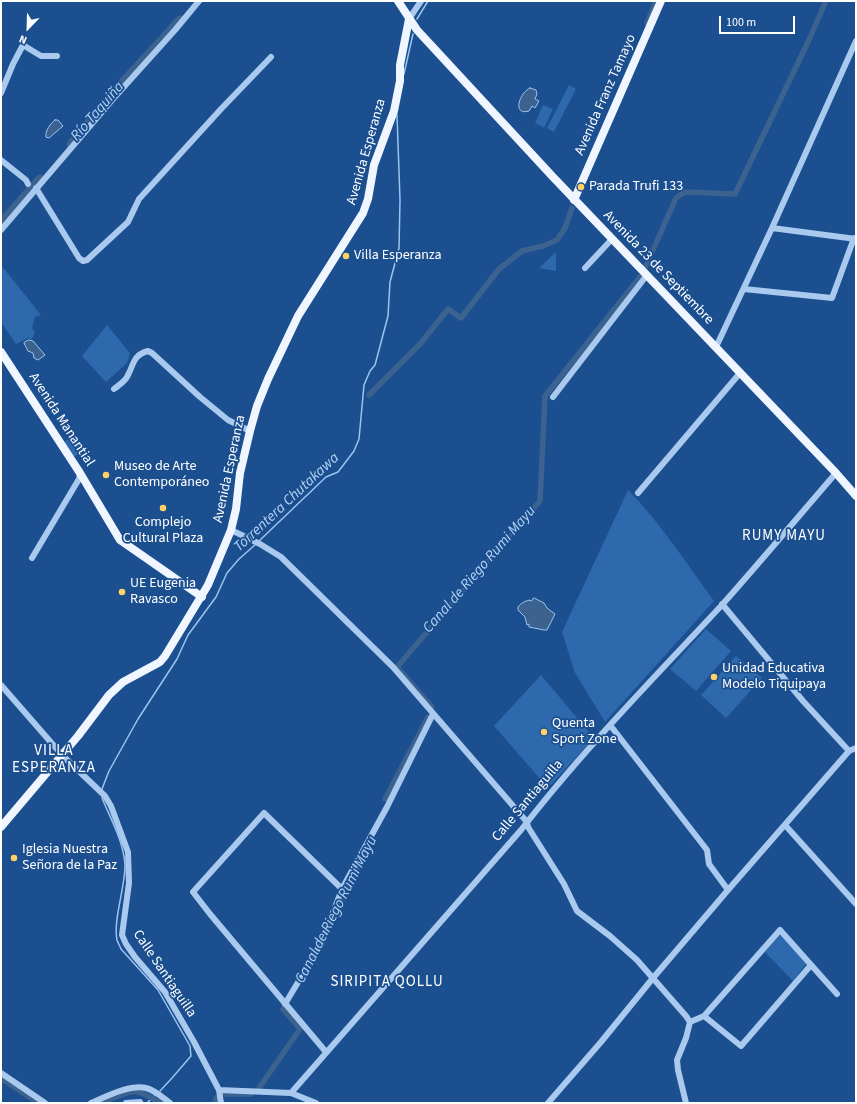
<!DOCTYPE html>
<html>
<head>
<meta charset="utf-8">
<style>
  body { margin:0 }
  #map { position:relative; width:857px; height:1104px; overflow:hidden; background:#1b4f8f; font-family:"Source Sans 3",sans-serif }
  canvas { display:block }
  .frame { position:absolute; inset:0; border:2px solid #fff; pointer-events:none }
  .north { position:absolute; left:8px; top:8px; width:40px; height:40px; -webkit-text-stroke:3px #1b4f8f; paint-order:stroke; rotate:203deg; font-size:11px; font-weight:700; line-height:16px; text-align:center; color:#fff }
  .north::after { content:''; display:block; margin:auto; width:14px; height:18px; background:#fff; clip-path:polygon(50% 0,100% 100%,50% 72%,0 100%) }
  .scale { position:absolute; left:719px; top:16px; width:76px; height:18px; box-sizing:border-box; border:2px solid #fff; border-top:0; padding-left:5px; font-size:12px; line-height:14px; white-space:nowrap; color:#fff; -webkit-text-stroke:3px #1b4f8f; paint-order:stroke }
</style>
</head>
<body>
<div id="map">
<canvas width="857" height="1104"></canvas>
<div class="frame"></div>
<div class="north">N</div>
<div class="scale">100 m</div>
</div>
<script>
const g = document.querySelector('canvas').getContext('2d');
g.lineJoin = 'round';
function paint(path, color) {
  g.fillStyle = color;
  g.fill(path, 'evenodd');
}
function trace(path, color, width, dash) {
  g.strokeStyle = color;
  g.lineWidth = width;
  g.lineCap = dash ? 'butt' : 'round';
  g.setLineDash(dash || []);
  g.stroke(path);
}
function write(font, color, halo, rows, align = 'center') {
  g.font = font + ' "Source Sans 3",sans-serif';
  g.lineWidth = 3.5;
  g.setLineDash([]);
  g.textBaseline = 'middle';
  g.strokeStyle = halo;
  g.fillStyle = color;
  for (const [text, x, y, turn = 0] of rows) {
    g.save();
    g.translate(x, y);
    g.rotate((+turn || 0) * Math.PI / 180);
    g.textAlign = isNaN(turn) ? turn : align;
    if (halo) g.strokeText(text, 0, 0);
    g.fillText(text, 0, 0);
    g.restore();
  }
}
const green = new Path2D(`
  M569,85L576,89L554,132L547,128Z
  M543,105L553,109L544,128L535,123Z
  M556,252V271L539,268Z
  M1,265L41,315L35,317L32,328L35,332L32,339L28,338L16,344L1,322Z
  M107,325L130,353L127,363L106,382L82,356Z
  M75,435L80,443V444L82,447V451L74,457L64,442Z
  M628,490C660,522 687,564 714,601L605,722L575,673L562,632Z
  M706,629L731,651L696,691L670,669Z
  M736,656L762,678L726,718L701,695Z
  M541,675L594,738L548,788L494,726Z
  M782,935L806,964L793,981L765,952L779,936Z`);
const water = new Path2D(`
  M530,88L536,90L537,94L535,99L539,101L535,108L532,106L529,111C512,116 519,93 530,88Z
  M55,120H58L63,126L49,138L46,137C45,131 50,124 55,120Z
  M29,340L33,341L45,355L38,360L34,358L33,353L28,351L24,343Z
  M534,598L544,603L547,608L555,614L547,630H544L529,627V624L527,625L525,617L518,610V607C521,603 525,601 530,600L531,601Z`);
const stream = new Path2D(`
  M417,19L428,1
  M404,74L413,34
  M259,541L326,477L338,472L354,451L359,439L364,385L370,371L375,365L388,316L390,282L399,248L400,200L397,115
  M102,789L109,771L138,719L177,659L188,635L216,597L227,573L239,559L256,544
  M102,798C111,820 124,842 125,866C125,888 113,920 117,940C118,943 120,946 121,949L158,990L190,1046L191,1056L172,1078L160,1091
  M147,1103L154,1096`);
const canal = new Path2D(`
  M647,23L656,1
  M645,268L676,198L685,192L735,194L808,42L826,1
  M369,395L421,343L448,309L461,318L499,269L522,251L543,246L557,240L565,228L572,208
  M432,707L397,667L540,501L545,396L640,277
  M385,799L428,717
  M335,914L365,853
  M1,1078L38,1103
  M259,1088L300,1029L283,1009
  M225,1094H251
  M102,1103C130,1091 133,1085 160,1103
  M215,1103L216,1098`);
const river = new Path2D(`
  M71,144L111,95L180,20
  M1,223L40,179`);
const minor = new Path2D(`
  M409,19L421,1
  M1,93L13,64L23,45L41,56H57
  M1,160L26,180L28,184
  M36,188L79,258L83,261L87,260L128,222L139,199L221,109L271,57
  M772,228L856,239
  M1,230L113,99L175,30L199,1
  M585,268L612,239
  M744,289L832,298L854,238
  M716,347L772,228L856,41
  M114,389C119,385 126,381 128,375C134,364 133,355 148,351L152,353L200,397L228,420L250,431
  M553,397L647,275
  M638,493L740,373
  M231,530L260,544L281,557L393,667L527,822L528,827L564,884L577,911L610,936L637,960L686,1016L690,1022L686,1038L677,1060L678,1070L686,1103
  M32,558L79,479L80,473
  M722,604L803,701L849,751
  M1,685L62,755L105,796L111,806L128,852L129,883L122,935L126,944L135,957L165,992L194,1042L219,1090L221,1103
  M610,725L707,850L709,864L728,890
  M785,825L856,904
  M285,1004L312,959L322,941L342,889L387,807L433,714
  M704,1016L741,1046L811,965
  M690,1022L704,1016L780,930L837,994
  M326,1052L210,914L193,892L264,813L342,889
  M1,1073L45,1103
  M219,1090L291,1093L521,830C582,751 653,679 721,606C760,562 798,517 836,473
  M291,1093L316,1103
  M91,1103C105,1097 130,1084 146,1088C155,1090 163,1098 170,1103
  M126,1103L140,1102
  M548,1103L601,1042L653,978L728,890L849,751L856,748`);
const major = new Path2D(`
  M398,1L417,30L553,177L836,473L856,496
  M574,200L661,1
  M1,352L80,473L120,540L202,597
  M1,827L78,736L109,695L123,682L160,662L165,656L208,585L231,530L236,509L240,473L250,431L257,406L268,379L298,316L363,213L368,199L374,165L394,111L400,81V65L409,19`);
const markers = [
  [581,187,4,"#ffd166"],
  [346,256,4,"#ffd166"],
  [106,475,4,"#ffd166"],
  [163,508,4,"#ffd166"],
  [122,592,4,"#ffd166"],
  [714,677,4,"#ffd166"],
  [544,732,4,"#ffd166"],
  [14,858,4,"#ffd166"]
];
const streetNames = [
  ["Avenida Franz Tamayo",606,95,-66],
  ["Avenida Esperanza",367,152,-74],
  ["Avenida 23 de Septiembre",658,268,46],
  ["Avenida Manantial",61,420,57],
  ["Avenida Esperanza",230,469,-78],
  ["Calle Santiaguilla",528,801,-50],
  ["Calle Santiaguilla",164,974,56]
];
const poiNames = [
  ["Parada Trufi 133",589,187],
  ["Villa Esperanza",354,256],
  ["Museo de Arte",114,467],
  ["Contemporáneo",114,483],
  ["Complejo",163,523,"center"],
  ["Cultural Plaza",163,539,"center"],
  ["UE Eugenia",130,584],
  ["Ravasco",130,600],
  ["Unidad Educativa",722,669],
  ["Modelo Tiquipaya",722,685],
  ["Quenta",552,724],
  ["Sport Zone",552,740],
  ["Iglesia Nuestra",22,850],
  ["Señora de la Paz",22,866]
];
const waterNames = [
  ["Río Taquiña",98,112,-49],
  ["Torrentera Chutakawa",287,503,-43],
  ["Canal de Riego Rumi Mayu",480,570,-49],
  ["Canal de Riego Rumi Mayu",337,910,-63]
];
const neighbourhoodNames = [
  ["RUMY MAYU",784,537],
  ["VILLA",54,752],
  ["ESPERANZA",54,769],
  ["SIRIPITA QOLLU",387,983]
];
paint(green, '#2e69ad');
paint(water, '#3c6290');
trace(water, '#9cc4f0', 1);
trace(stream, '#9cc4f0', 1.5);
trace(canal, '#3c6290', 5.5);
trace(river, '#3c6290', 9);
trace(minor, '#a9c9ee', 6);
trace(major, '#f0f6ff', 8);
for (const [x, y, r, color] of markers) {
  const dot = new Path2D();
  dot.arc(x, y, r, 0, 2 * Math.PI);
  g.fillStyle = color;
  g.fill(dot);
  trace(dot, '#1b4f8f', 1.5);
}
write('14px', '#fff', '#1b4f8f', streetNames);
write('14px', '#fff', '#1b4f8f', poiNames, 'left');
write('italic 15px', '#b5d3f5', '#1b4f8f', waterNames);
g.letterSpacing = '1px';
write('15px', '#fff', '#1b4f8f', neighbourhoodNames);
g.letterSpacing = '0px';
</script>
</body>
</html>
